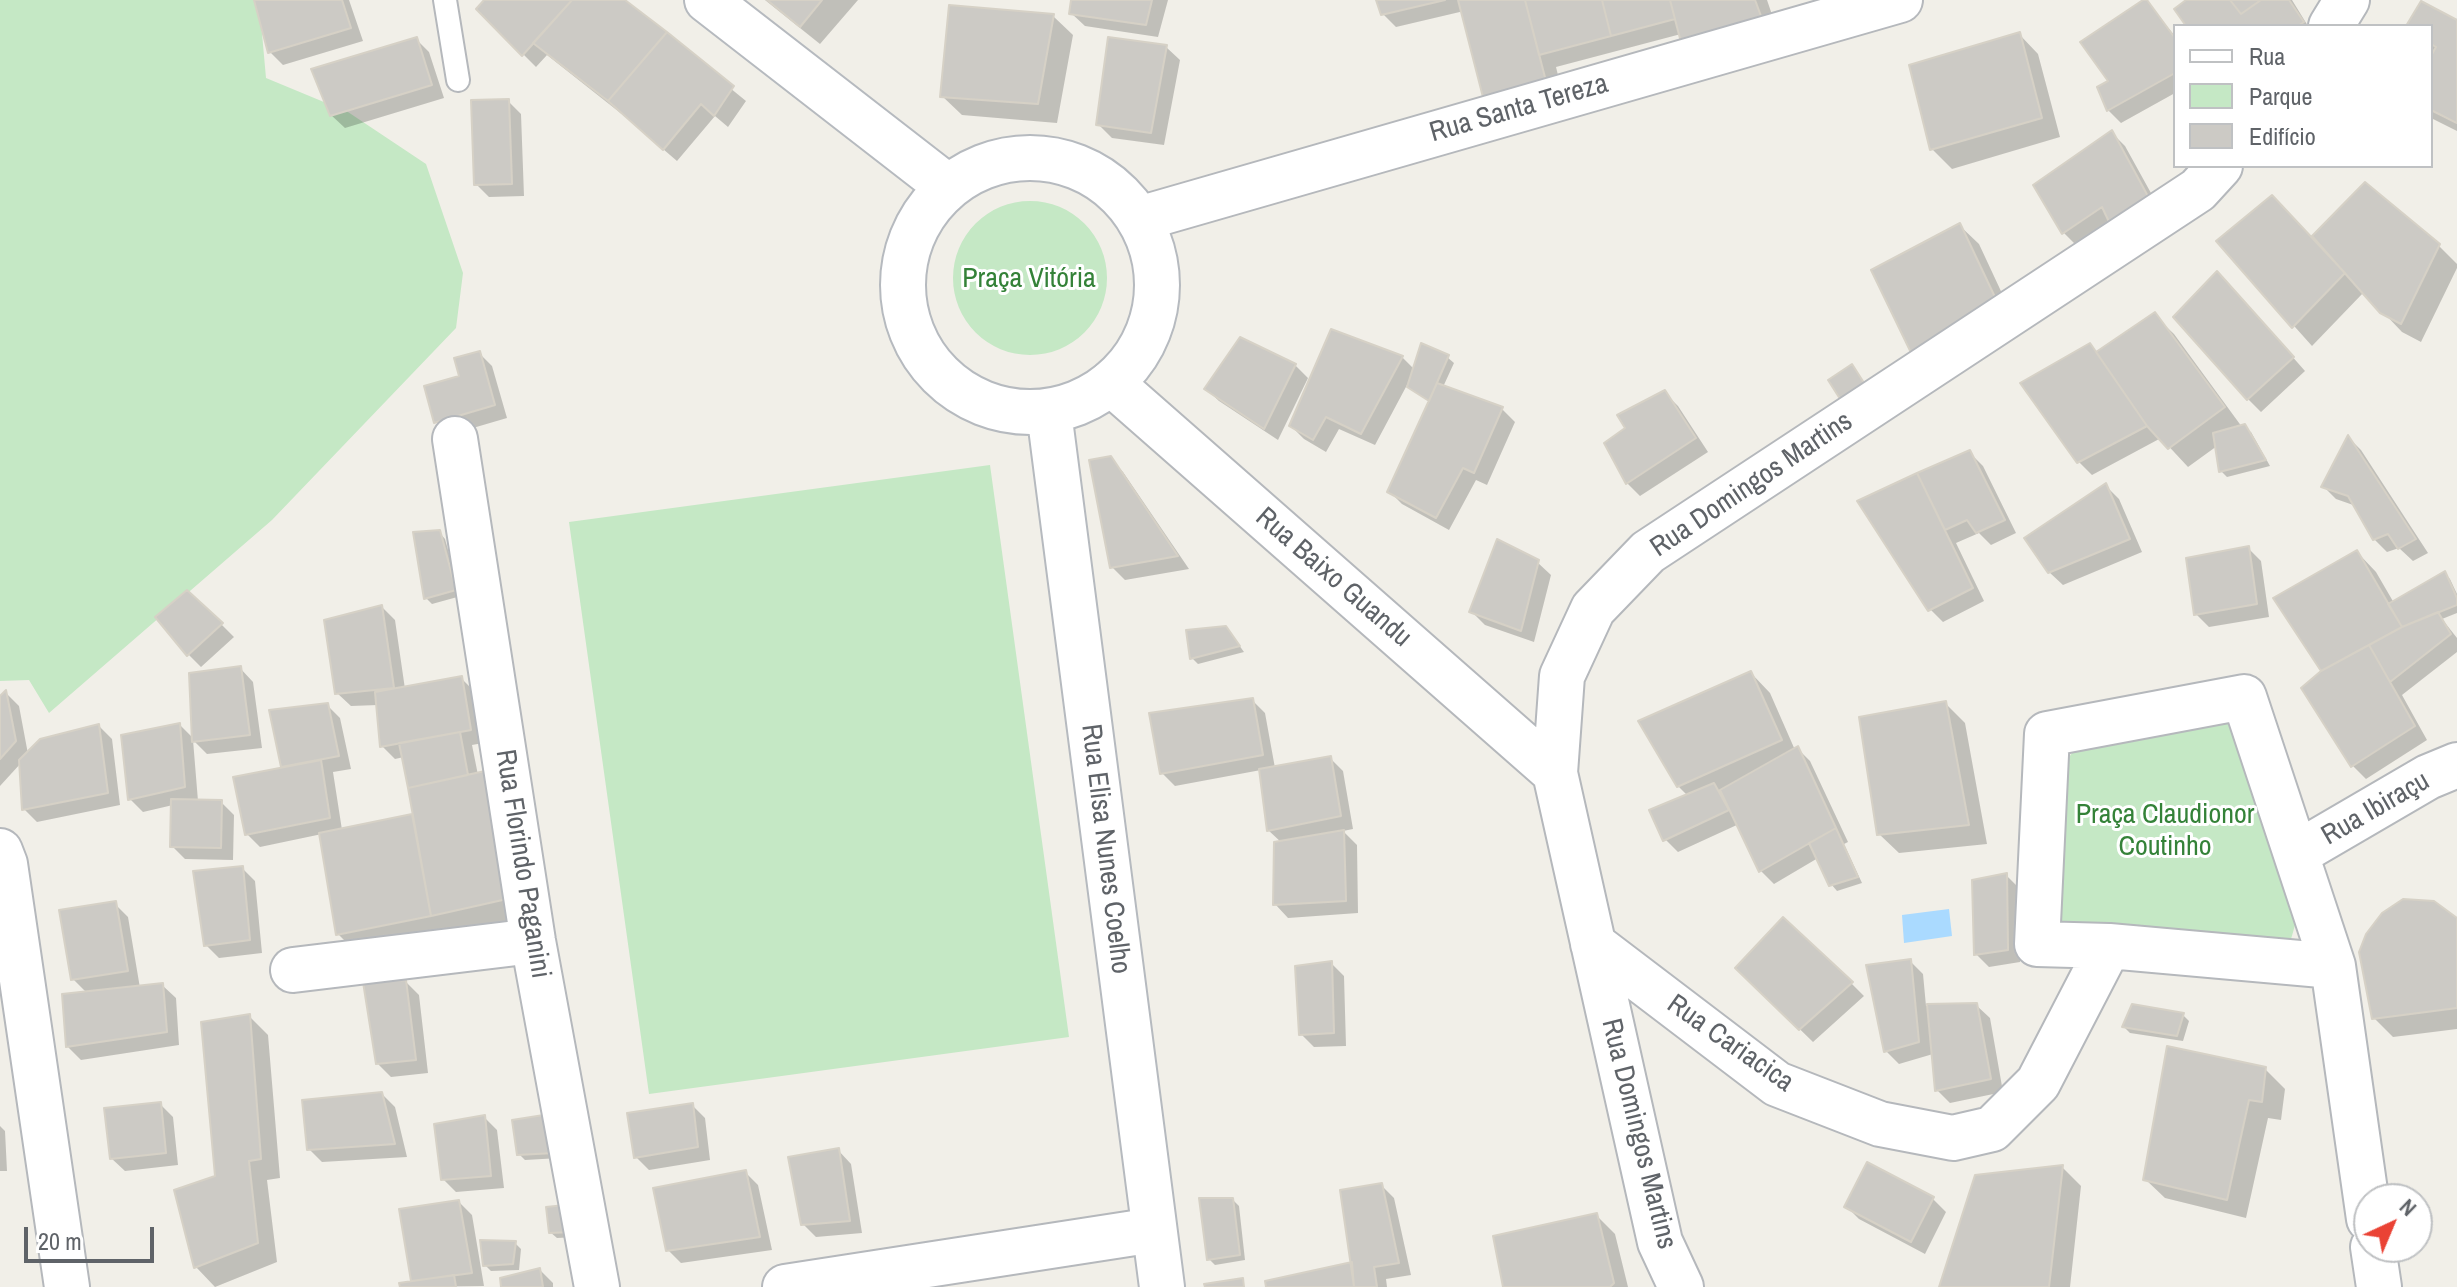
<!DOCTYPE html>
<html>
<head>
<meta charset="utf-8">
<style>
  body { margin:0 }
  #map { position:relative; width:2457px; height:1287px; overflow:hidden; background:#f1efe8; font-family:"Archivo Narrow",sans-serif }
  canvas { display:block }
  .legend { position:absolute; left:2173px; top:24px; width:260px; height:144px; box-sizing:border-box; background:#fff; border:2px solid #bfc1c3; margin:0; padding:10px 14px; list-style:none; font-size:24px; color:#5f6368 }
  .legend li { display:flex; align-items:center; gap:16px; height:40px }
  .legend b { width:40px; border:2px solid #bfc1c3 }
  .north { position:absolute; left:2353px; top:1183px; width:80px; height:80px; box-sizing:border-box; background:#fff; border:2px solid #bfc1c3; border-radius:50%; rotate:44deg; font-size:22px; font-weight:700; line-height:32px; text-align:center; color:#5f6368 }
  .north::after { content:''; display:block; margin:auto; width:28px; height:36px; background:#ea4335; clip-path:polygon(50% 0,100% 100%,50% 72%,0 100%) }
  .scale { position:absolute; left:24px; top:1227px; width:130px; height:36px; box-sizing:border-box; border:4px solid #5f6368; border-top:0; padding-left:10px; font-size:24px; line-height:28px; white-space:nowrap; color:#5f6368; -webkit-text-stroke:6px #fff; paint-order:stroke }
</style>
</head>
<body>
<div id="map">
<canvas width="2457" height="1287"></canvas>
<ul class="legend">
<li><b style="height:10px;background:#fff"></b>Rua</li>
<li><b style="height:22px;background:#c5e8c5"></b>Parque</li>
<li><b style="height:22px;background:#cccac5"></b>Edifício</li>
</ul>
<div class="north">N</div>
<div class="scale">20 m</div>
</div>
<script>
const g = document.querySelector('canvas').getContext('2d');
g.lineJoin = 'round';
function paint(path, color) {
  g.fillStyle = color;
  g.fill(path, 'evenodd');
}
function trace(path, color, width, dash) {
  g.strokeStyle = color;
  g.lineWidth = width;
  g.lineCap = dash ? 'butt' : 'round';
  g.setLineDash(dash || []);
  g.stroke(path);
}
function write(font, color, halo, rows, align = 'center') {
  g.font = font + ' "Archivo Narrow",sans-serif';
  g.lineWidth = 6;
  g.setLineDash([]);
  g.textBaseline = 'middle';
  g.strokeStyle = halo;
  g.fillStyle = color;
  for (const [text, x, y, turn = 0] of rows) {
    g.save();
    g.translate(x, y);
    g.rotate((+turn || 0) * Math.PI / 180);
    g.textAlign = isNaN(turn) ? turn : align;
    if (halo) g.strokeText(text, 0, 0);
    g.fillText(text, 0, 0);
    g.restore();
  }
}
const green = new Path2D(`
  M0,0H259L266,78L348,112L426,164L463,273L456,328L272,520L49,713L29,680L0,681Z
  M953 278a77 77 0 1 1 154 0a77 77 0 1 1-154 0Z
  M990,465L1069,1037L649,1094L569,522Z
  M2234,715L2302,901L2289,946L2059,928L2057,776L2081,739Z`);
const water = new Path2D(`
  M1949,909L1952,936L1904,943L1902,915Z`);
const shadow = new Path2D(`
  M256,0H349L363,41L283,65L270,52Z
  M486,0H622L746,101L728,127L715,116L677,161L628,119L547,55L536,67L478,9Z
  M765,0H858L820,44Z
  M1073,0H1168L1158,37L1085,26L1071,13Z
  M1379,0H1767L1783,47L1681,34L1556,67L1566,108L1464,11L1396,27L1383,14Z
  M2191,0H2292L2308,26H2189Z
  M2146,1L2175,36V93L2121,123L2108,110L2111,81Z
  M1053,16L1073,35L1057,123L962,115L942,96Z
  M2457,23V131L2431,118V60L2436,52L2431,48V26H2408Z
  M2019,34L2038,54L2060,137L1952,169L1932,149L1911,67Z
  M416,39L429,52L444,98L345,128L331,115Z
  M1166,47L1180,60L1164,145L1112,138L1098,124Z
  M508,101L521,114L524,196L489,197L476,184Z
  M2112,133L2125,146L2162,213L2077,246L2064,233Z
  M2366,185L2439,246L2457,264V268L2421,342L2402,332L2364,292L2312,346L2219,242L2312,238Z
  M1959,225L1979,244L2020,332L1937,381Z
  M2230,286L2305,371L2261,412L2248,399Z
  M2154,315L2174,334L2242,427L2251,432L2270,466L2227,477L2221,471L2217,446L2188,467L2161,438L2092,475L2079,462L2098,354Z
  M479,353L492,366L507,418L449,435L436,422Z
  M1402,357L1415,370L1447,357L1454,363L1443,387L1502,409L1515,422L1487,485L1476,480L1449,530L1402,504L1389,491L1430,402L1407,385L1375,445L1339,429L1326,452L1304,439L1291,426Z
  M1295,365L1308,378L1278,440L1219,401L1206,389Z
  M1665,393L1678,406L1708,452L1640,496L1627,483L1606,444L1628,429Z
  M2349,438L2361,450L2428,553L2413,561L2399,548L2387,552L2374,539L2356,506L2336,499L2323,486Z
  M1970,453L1983,466L2016,533L1991,545L1979,533L1956,543L1984,601L1943,622L1930,609L1860,502Z
  M1110,458L1123,472L1189,569L1125,580L1112,567Z
  M2106,486L2119,499L2142,552L2063,585L2049,572Z
  M439,532L445,539L461,596L432,604L426,598Z
  M2248,548L2261,561L2269,617L2209,627L2196,614Z
  M2357,552L2376,572L2394,603L2444,573L2450,579L2457,594V613L2442,619L2457,638V652L2402,695L2427,740L2366,779L2353,766L2304,689L2324,672L2276,598Z
  M1537,562L1551,575L1534,642L1485,625L1472,612Z
  M382,607L395,620L405,689L461,678L474,691L483,743L472,745L478,775L525,918L358,954L338,934L322,834L260,847L247,834L284,768L272,711L327,705L340,718L351,769L333,772L342,830L415,816L404,757L395,759L382,746L378,705L351,706L337,693Z
  M221,624L234,637L201,667L188,654Z
  M1231,634L1244,652L1198,664L1192,658Z
  M240,668L253,682L262,748L207,754L193,740L198,801L221,802L234,815L233,860L185,859L172,846L173,805L143,812L130,799L180,725L194,739Z
  M1751,673L1770,693L1795,750L1797,748L1810,761L1848,842L1844,844L1862,883L1837,891L1831,884L1818,858L1774,884L1761,871L1739,824L1678,852L1665,839L1688,796L1678,786Z
  M6,693L19,706L28,754L99,726L112,739L120,805L37,822L24,809L21,763L0,786V699Z
  M1252,700L1265,713L1275,768L1330,758L1343,771L1353,829L1343,831L1357,845L1358,913L1288,918L1275,904L1282,843L1268,830L1261,770L1175,786L1162,773Z
  M1946,704L1965,723L1987,844L1899,853L1879,834Z
  M242,868L255,881L262,953L219,958L206,945Z
  M2006,875L2019,888L2020,962L1989,967L1976,954Z
  M115,904L128,917L140,988L162,985L176,998L179,1045L81,1060L68,1047L87,993L73,979Z
  M2457,920V1029L2393,1037L2374,1018Z
  M1910,961L1923,974L1926,1006L1976,1005L1990,1018L2003,1092L1950,1103L1937,1090L1933,1054L1899,1064L1886,1051Z
  M1331,963L1344,976L1346,1046L1314,1047L1301,1034Z
  M1737,968L1851,983L1864,996L1813,1042Z
  M406,982L419,995L428,1073L391,1077L378,1064Z
  M2183,1015L2189,1021L2183,1041L2130,1033L2124,1027Z
  M249,1016L268,1035L280,1178L267,1180L277,1262L215,1287L196,1267L177,1192L217,1177Z
  M2265,1069L2285,1089L2281,1120L2268,1118L2246,1218L2165,1198L2145,1179Z
  M382,1094L395,1107L407,1157L322,1162L309,1149Z
  M160,1104L173,1117L178,1165L125,1171L111,1158Z
  M692,1105L705,1118L710,1160L649,1170L636,1157Z
  M549,1116L560,1158L525,1160L519,1154Z
  M484,1117L497,1130L504,1188L456,1192L443,1179Z
  M0,1126L5,1131L7,1171H0Z
  M838,1150L851,1164L862,1233L816,1237L803,1224Z
  M1868,1165L1933,1199L1946,1212L1925,1254L1859,1219L1846,1206Z
  M2062,1167L2081,1186L2070,1287H1941Z
  M745,1172L758,1185L772,1250L681,1263L668,1250Z
  M1381,1185L1394,1198L1411,1275L1386,1279L1387,1287H1268L1354,1263Z
  M1233,1200L1239,1206L1245,1260L1215,1265L1209,1259Z
  M459,1202L472,1215L484,1286L402,1287L414,1283L402,1211Z
  M548,1209L577,1237L557,1238L550,1232Z
  M1596,1215L1615,1234L1628,1287H1505Z
  M515,1243L521,1249L519,1270L491,1271L485,1265Z
  M540,1270L553,1283V1287H503Z`);
const building = new Path2D(`
  M254,0H342L351,28L268,53Z
  M484,0H572L522,56L476,9Z
  M572,0H625L667,32L608,101L533,43Z
  M767,0H822L800,27Z
  M1071,0H1152L1146,25L1069,14Z
  M1376,0H1445L1381,15Z
  M1458,0H1525L1548,89L1485,105Z
  M1525,0H1602L1611,36L1539,55Z
  M1602,0H1670L1675,19L1611,36Z
  M1670,0H1755L1765,27L1683,50Z
  M2143,0H2147L2175,38V73L2107,111L2097,87L2108,81L2080,42Z
  M2186,0H2230L2241,14L2261,0H2289L2304,22L2298,26H2186L2174,9Z
  M2230,0H2261L2241,14Z
  M2421,1L2457,20V123L2431,110V56L2436,47L2431,44V26H2406Z
  M949,5L1054,14L1038,104L940,97Z
  M667,32L734,86L714,116L701,104L663,150L608,101Z
  M2020,32L2042,118L1930,150L1909,65Z
  M417,37L432,85L330,116L311,69Z
  M1108,37L1167,45L1151,133L1096,125Z
  M509,99L512,184L474,185L471,100Z
  M2112,130L2150,200L2111,226L2102,207L2062,234L2033,185Z
  M2365,182L2440,244L2401,324L2380,313L2312,236Z
  M2272,195L2345,273L2292,328L2216,241Z
  M1960,223L2002,312L1916,363L1871,270Z
  M2217,271L2294,357L2247,400L2173,317Z
  M2155,312L2225,407L2168,449L2147,426L2096,352Z
  M1331,329L1403,356L1361,434L1326,417L1313,440L1289,426Z
  M1240,337L1296,364L1264,429L1204,389Z
  M1421,343L1449,355L1429,401L1407,387Z
  M2090,343L2147,426L2077,463L2020,383Z
  M480,351L495,405L434,423L424,386L459,376L454,358Z
  M1852,364L1873,397L1849,413L1828,380Z
  M1437,383L1503,407L1474,473L1463,468L1436,518L1387,492Z
  M1665,390L1696,438L1626,484L1604,443L1625,428L1617,415Z
  M2245,424L2266,460L2219,472L2213,433Z
  M2348,435L2416,539L2398,549L2388,534L2373,540L2348,496L2321,487Z
  M1970,450L2005,520L1976,533L1967,520L1945,530L1917,473Z
  M1111,456L1178,556L1110,568L1089,460Z
  M1917,473L1973,588L1928,611L1857,501Z
  M2106,483L2130,539L2048,573L2024,538Z
  M440,530L456,590L424,599L413,532Z
  M1497,539L1539,560L1521,631L1469,612Z
  M2249,546L2257,604L2194,615L2186,558Z
  M2357,550L2402,627L2321,671L2273,598Z
  M2445,571L2457,598V605L2402,627L2388,604Z
  M187,590L223,623L187,656L155,617Z
  M382,605L394,688L335,694L324,620Z
  M2438,612L2451,634L2390,682L2369,645L2402,627Z
  M1226,626L1240,646L1190,659L1186,630Z
  M2369,645L2415,726L2351,767L2301,688L2321,671Z
  M241,666L250,735L192,742L189,673Z
  M1751,671L1782,740L1677,787L1638,721Z
  M462,676L471,730L380,747L375,692Z
  M6,690L16,741L0,759V696Z
  M1253,698L1263,755L1160,774L1149,713Z
  M1946,701L1969,825L1877,835L1859,717Z
  M328,703L339,756L281,767L269,710Z
  M180,723L185,787L128,800L121,735Z
  M99,724L108,793L22,810L19,760L40,739Z
  M460,732L468,775L408,788L399,743Z
  M1798,746L1836,828L1759,872L1720,790Z
  M1331,756L1341,816L1267,831L1259,769Z
  M321,760L330,818L245,835L233,777Z
  M485,771L507,899L431,916L408,788Z
  M1714,783L1729,810L1663,841L1649,810Z
  M171,799L222,800L221,848L170,847Z
  M412,814L431,916L336,935L319,833Z
  M1836,828L1858,877L1829,886L1809,843Z
  M1344,830L1346,901L1273,905L1274,842Z
  M243,866L250,940L204,946L193,871Z
  M2007,873L2008,950L1974,955L1972,880Z
  M2403,899L2434,901L2457,918V1008L2372,1019L2359,952L2366,934L2382,913Z
  M116,901L128,971L71,980L59,910Z
  M1783,917L1853,982L1799,1030L1735,968Z
  M1911,959L1919,1042L1884,1052L1866,965Z
  M1332,961L1334,1033L1299,1035L1295,966Z
  M406,980L416,1060L376,1064L363,982Z
  M163,983L167,1032L66,1047L62,994Z
  M1977,1003L1991,1079L1935,1091L1927,1004Z
  M2132,1004L2184,1013L2177,1036L2122,1027Z
  M250,1014L261,1159L249,1161L258,1243L194,1268L174,1190L215,1176L201,1022Z
  M2167,1046L2266,1067L2262,1102L2249,1100L2227,1200L2143,1180Z
  M382,1092L395,1144L307,1150L302,1100Z
  M161,1102L166,1153L110,1159L104,1108Z
  M693,1103L698,1147L634,1158L627,1113Z
  M550,1114L554,1153L517,1155L512,1120Z
  M485,1115L491,1176L441,1180L434,1124Z
  M839,1148L850,1221L801,1225L788,1157Z
  M1867,1162L1934,1197L1911,1242L1844,1207Z
  M2063,1165L2049,1287H1939L1975,1175Z
  M746,1170L760,1237L666,1251L653,1188Z
  M1382,1183L1399,1263L1374,1267L1377,1287H1354L1340,1190Z
  M1199,1198H1233L1240,1255L1207,1260Z
  M459,1200L472,1273L411,1281L399,1209Z
  M565,1205L572,1232L549,1233L546,1207Z
  M1597,1213L1614,1283L1610,1287H1503L1493,1236Z
  M480,1240L516,1241L513,1264L483,1266Z
  M1352,1262L1354,1287H1266L1265,1281Z
  M540,1268L543,1287H501L500,1278Z
  M454,1275L456,1287H400L399,1283Z
  M1243,1278L1244,1287H1205L1204,1284Z`);
const lane = new Path2D(`
  M445,0L458,80`);
const street = new Path2D(`
  M2331,26L2347,0
  M1139,219L1900,0
  M1111,383L1555,773
  M455,439L533,941L597,1287
  M0,851L5,864L67,1287
  M2296,854L2428,777L2457,765
  M1593,944L1777,1084L1880,1124L1953,1138L1992,1129L2038,1083L2109,946
  M2333,966L2109,946L2037,944L2047,734L2244,697L2333,966L2369,1219
  M293,970L533,941
  M2373,1247L2379,1287
  M785,1287L1154,1230
  M1681,1287L1660,1242L1555,773L1562,676L1593,609L1648,552L2198,190L2220,166`);
const secondary = new Path2D(`
  M707,0L948,187
  M903 285a127 127 0 1 1 254 0a127 127 0 1 1-254 0Z
  M1049,412L1162,1287`);
const streetNames = [
  ["Rua Santa Tereza",1519,109,-16],
  ["Rua Domingos Martins",1752,485,-34],
  ["Rua Baixo Guandu",1333,578,41],
  ["Rua Ibiraçu",2376,809,-30],
  ["Rua Elisa Nunes Coelho",1105,849,83],
  ["Rua Florindo Paganini",522,864,81],
  ["Rua Cariacica",1730,1044,35],
  ["Rua Domingos Martins",1638,1134,76]
];
const parkNames = [
  ["Praça Vitória",1029,279],
  ["Praça Claudionor",2165,815],
  ["Coutinho",2165,847]
];
paint(green, '#c5e8c5');
paint(water, '#aadaff');
paint(shadow, '#0003');
paint(building, '#cccac5');
trace(building, '#d6d1c6', 2);
trace(lane, '#b5b8bc', 26);
trace(street, '#b5b8bc', 48);
trace(secondary, '#b6babf', 48);
trace(lane, '#fff', 22);
trace(street, '#fff', 44);
trace(secondary, '#fff', 44);
write('28px', '#5f6368', '#fff', streetNames);
write('28px', '#348238', '#fff', parkNames);
</script>
</body>
</html>
